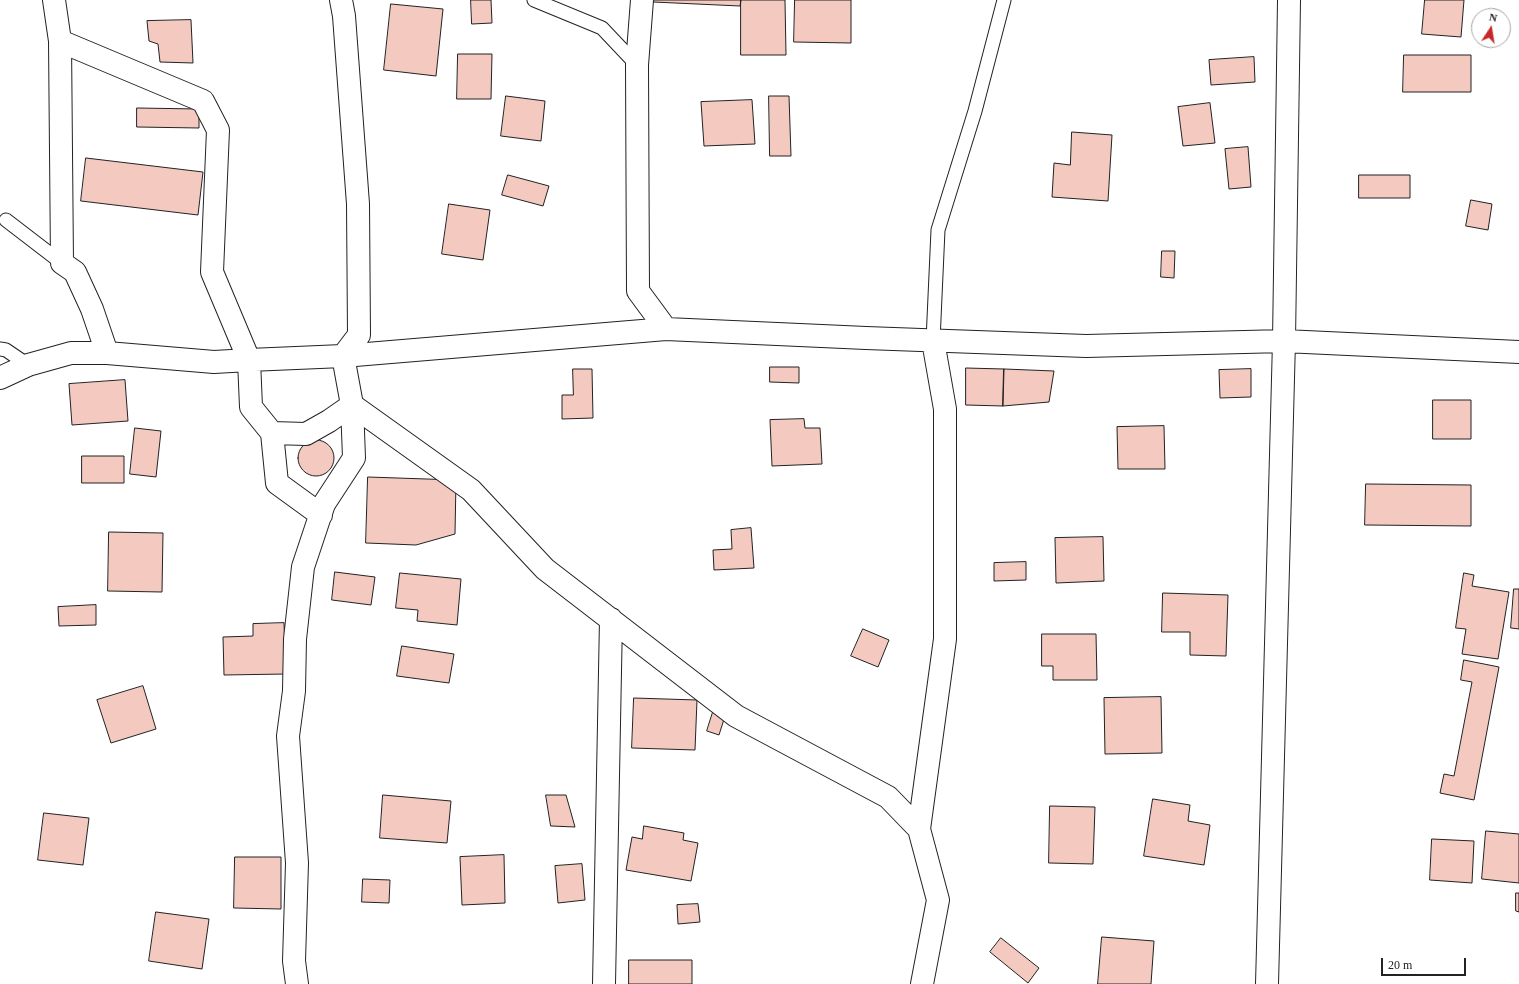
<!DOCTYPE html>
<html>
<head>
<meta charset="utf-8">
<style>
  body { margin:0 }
  #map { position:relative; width:1519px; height:984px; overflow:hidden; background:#fff; font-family:"Times New Roman",serif }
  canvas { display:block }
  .north { position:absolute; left:1471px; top:8px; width:40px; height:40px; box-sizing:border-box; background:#fff; border:1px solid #a7a7a7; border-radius:50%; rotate:12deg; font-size:11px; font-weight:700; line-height:16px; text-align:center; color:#222 }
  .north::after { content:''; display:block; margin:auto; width:14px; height:18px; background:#c62828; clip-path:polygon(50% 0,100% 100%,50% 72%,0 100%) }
  .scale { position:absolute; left:1381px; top:958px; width:85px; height:18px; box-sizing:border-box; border:2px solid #222; border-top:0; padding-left:5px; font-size:12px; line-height:14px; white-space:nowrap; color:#222; -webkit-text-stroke:3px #fff; paint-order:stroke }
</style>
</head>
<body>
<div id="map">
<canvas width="1519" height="984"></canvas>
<div class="north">N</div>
<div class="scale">20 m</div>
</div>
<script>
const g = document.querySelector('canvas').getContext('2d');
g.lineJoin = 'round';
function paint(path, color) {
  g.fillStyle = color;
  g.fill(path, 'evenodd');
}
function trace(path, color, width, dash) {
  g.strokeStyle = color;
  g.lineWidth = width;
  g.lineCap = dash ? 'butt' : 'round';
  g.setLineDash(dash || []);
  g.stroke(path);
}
const building = new Path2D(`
  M471,0H491L492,23L472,24Z
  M653,0H741L740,6L653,2Z
  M741,0H785L786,55H741Z
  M795,0H851V43L794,42Z
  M1425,0H1464L1461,37L1422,34Z
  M391,4L443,9L436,76L384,70Z
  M191,20L193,63L160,62L158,44L149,41L147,21Z
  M458,54H492L491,99H457Z
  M1404,55H1471V92H1403Z
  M1254,57L1255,82L1211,85L1209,60Z
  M506,96L545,101L541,141L501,136Z
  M769,96H789L791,156H770Z
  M752,100L755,144L704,146L701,102Z
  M1210,103L1215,143L1183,146L1178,107Z
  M137,108L199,109V128L137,127Z
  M1072,132L1112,135L1108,201L1052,197L1054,163L1070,165Z
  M1248,147L1251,187L1229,189L1225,149Z
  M86,158L203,172L198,215L81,201Z
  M508,175L549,186L543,206L502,195Z
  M1359,175H1410V198H1359Z
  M1471,200L1492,204L1488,230L1466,226Z
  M449,204L490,210L483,260L442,254Z
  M1162,251H1175L1174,278L1161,277Z
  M770,367H799V383L770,382Z
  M966,368L1004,369L1003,406L966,405Z
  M573,369H592L593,418L562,419V395H573Z
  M1004,369L1054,371L1049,402L1003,406Z
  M1251,369V397L1220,398L1219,370Z
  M125,380L128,421L72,425L69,384Z
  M1433,400H1471V439H1433Z
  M804,419L805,428H820L822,464L772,466L770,420Z
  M1164,426L1165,469H1118L1117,427Z
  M135,428L161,431L156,477L130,474Z
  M298 458a18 18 0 1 1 36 0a18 18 0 1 1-36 0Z
  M82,456H124V483H82Z
  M368,477L456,480L455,534L416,545L366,543Z
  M1366,484L1471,485V526L1365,525Z
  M751,528L754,568L714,570L713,550L732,549L731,530Z
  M109,532L163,533L162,592L108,591Z
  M1103,537L1104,581L1056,583L1055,538Z
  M1026,562V580L994,581V563Z
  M335,572L375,577L371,605L332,600Z
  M400,573L461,579L457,625L417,621L418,610L396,608Z
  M1464,573L1474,575L1472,586L1509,592L1498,659L1462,654L1466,629L1456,628Z
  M1514,589H1519V629L1511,628Z
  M1163,593L1228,595L1226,656L1190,655V632H1162Z
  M96,605V625L59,626L58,607Z
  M284,623L286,674L224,675L223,637L253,636V624Z
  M863,629L889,640L878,667L851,656Z
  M1042,634H1096L1097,680H1053V666H1042Z
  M402,646L454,654L449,683L397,676Z
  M1464,660L1499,667L1474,800L1440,793L1444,774L1454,776L1472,682L1461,680Z
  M143,686L156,729L111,743L97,700Z
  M1161,697L1162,753L1105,754L1104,698Z
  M634,698L697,700L695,750L632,748Z
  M713,712L725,716L719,735L707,731Z
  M383,795L451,801L447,843L380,838Z
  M546,795H566L575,827L551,826Z
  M1153,799L1190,805L1188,821L1210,825L1204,865L1144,856Z
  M1050,806L1095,807L1093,864L1049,863Z
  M44,813L89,818L83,865L38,860Z
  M644,826L684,833L683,840L698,843L691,881L626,870L632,837L642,839Z
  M1486,831L1519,834V883L1482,879Z
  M1432,839L1474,841L1472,883L1430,880Z
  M504,855L505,903L462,905L460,857Z
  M235,857H281V909L234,908Z
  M582,864L585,900L558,903L555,866Z
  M363,879L390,880L389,903L362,902Z
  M1516,893H1519V912L1516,911Z
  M698,904L700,922L678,924L677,905Z
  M156,912L209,919L202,969L149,961Z
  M1102,937L1154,941L1151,984H1098Z
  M1001,938L1039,968L1028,983L990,952Z
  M629,960H692V984H629Z`);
const service = new Path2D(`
  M534,0L602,28L637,65
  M6,220L62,263
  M933,341L938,230L975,111L1004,0
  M0,349L6,350L28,365`);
const minor = new Path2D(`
  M54,0L60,41L62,263L75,272L92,309L107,353
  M642,0L637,65L638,291L666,329
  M60,41L203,101L218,130L212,272L249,360L251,407L272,433L277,483L321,515
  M0,378L28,365L71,353H107L214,362L249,360L343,356L666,329L866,338L1086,346L1284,341L1519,352
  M272,433L306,434L329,421L352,405L471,490L545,569L736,716L888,797L919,829L938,900L922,984
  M919,829L945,639V409L933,341
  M297,984L294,961L297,863L288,736L294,691L295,639L303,567L324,504L354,458L352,405L343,356L359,335L358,204L344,16L341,0
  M604,984L611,619
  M1267,984L1284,341L1289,0`);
paint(building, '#f3c9c0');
trace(building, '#222', 1);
trace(service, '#222', 15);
trace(minor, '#222', 24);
trace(service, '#fff', 13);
trace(minor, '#fff', 22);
</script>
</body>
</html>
